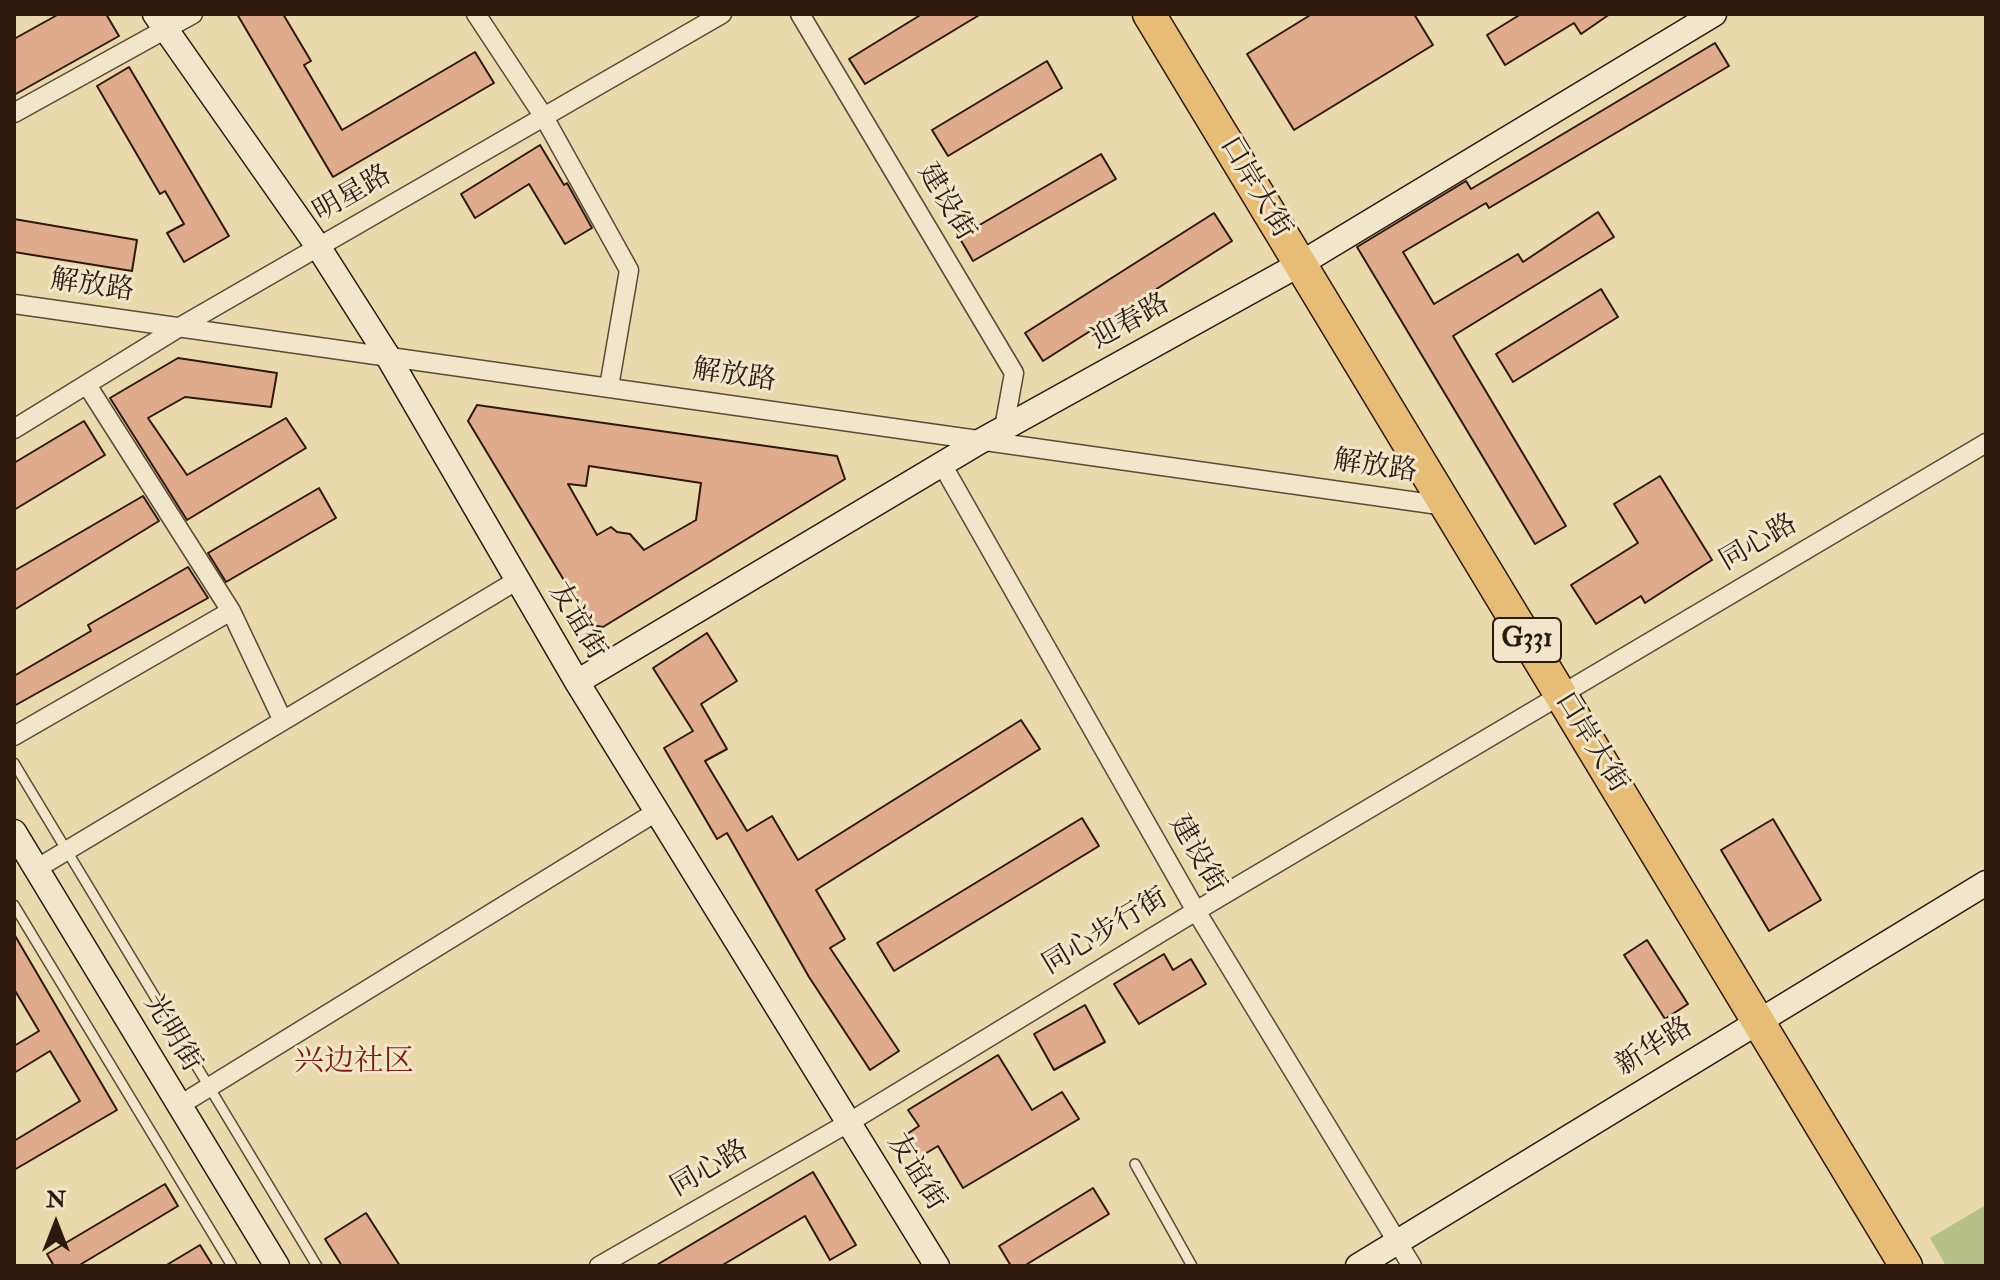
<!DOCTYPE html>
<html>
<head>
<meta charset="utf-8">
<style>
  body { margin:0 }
  #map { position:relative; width:2000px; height:1280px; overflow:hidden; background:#ebd9ae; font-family:"IM FELL Double Pica",serif }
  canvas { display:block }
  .frame { position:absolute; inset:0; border:16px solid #2d190e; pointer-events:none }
  .north { position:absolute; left:16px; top:1184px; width:80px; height:80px; -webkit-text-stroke:6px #f2e6ca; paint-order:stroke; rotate:0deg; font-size:22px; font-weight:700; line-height:32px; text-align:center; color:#2d190e }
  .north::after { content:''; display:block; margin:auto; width:28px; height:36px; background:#2d190e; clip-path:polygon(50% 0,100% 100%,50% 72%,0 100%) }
</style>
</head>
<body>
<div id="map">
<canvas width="2000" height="1280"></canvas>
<div class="frame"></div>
<div class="north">N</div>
</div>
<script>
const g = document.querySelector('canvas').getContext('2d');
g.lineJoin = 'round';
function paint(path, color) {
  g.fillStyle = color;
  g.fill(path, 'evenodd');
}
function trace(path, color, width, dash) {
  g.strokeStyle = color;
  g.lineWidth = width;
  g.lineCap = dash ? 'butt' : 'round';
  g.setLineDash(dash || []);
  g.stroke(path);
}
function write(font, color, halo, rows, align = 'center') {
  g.font = font + ' "IM FELL Double Pica","Noto Serif SC",serif';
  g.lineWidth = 6;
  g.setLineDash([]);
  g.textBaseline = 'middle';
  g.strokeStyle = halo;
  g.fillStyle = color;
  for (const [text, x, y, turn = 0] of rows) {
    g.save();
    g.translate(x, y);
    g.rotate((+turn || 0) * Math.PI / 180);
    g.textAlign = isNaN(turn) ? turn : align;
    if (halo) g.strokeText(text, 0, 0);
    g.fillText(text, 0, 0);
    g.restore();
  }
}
const green = new Path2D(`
  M1986,1205V1266H1946L1930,1238Z`);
const building = new Path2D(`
  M59,14H106L119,36L14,95V39Z
  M237,14H283L311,61L304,65L342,130L475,52L494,83L333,177Z
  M922,14H981L865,84L849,59Z
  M1312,14H1414L1433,45L1294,130L1247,54Z
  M1521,14H1610L1581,34L1574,23L1505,65L1487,35Z
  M1715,43L1729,66L1489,208L1486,203L1403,252L1434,304L1518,254L1523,262L1598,212L1614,237L1453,336L1566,526L1535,544L1357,247L1466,181L1471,189Z
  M1047,61L1062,88L948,156L932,130Z
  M129,67L229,236L184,262L167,233L184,224L165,191L160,194L97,86Z
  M540,145L564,185L567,183L592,228L565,244L529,184L475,218L461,194Z
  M1101,154L1116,179L973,261L959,237Z
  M1214,213L1232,241L1043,361L1025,333Z
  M14,219L137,240L132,271L14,252Z
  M1601,289L1618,317L1513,382L1496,354Z
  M178,358L277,373L271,407L185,397L148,418L187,475L286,418L306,448L187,520L110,398Z
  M477,405L837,456L845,479L603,627L591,625L468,421ZM589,466L701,483L696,520L644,550L630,534L617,532L611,527L597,535L568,484L586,486Z
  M84,421L105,455L14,510V463Z
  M1660,476L1712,560L1645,603L1641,596L1596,624L1571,585L1638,543L1614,504Z
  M319,488L336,518L226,582L208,553Z
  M143,496L159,521L14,610V571Z
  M188,567L208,598L14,706V676L91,631L88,625Z
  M707,633L737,681L701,704L727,749L705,761L747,831L772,816L798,860L1021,720L1040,749L816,890L845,939L830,948L899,1051L870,1070L809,977L727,833L717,839L664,748L693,731L653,668Z
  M1082,818L1099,846L894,971L877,943Z
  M1773,819L1821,900L1769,931L1721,850Z
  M14,934L117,1110L14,1170V1141L80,1101L50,1051L14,1073V1046L39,1031L14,989Z
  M1647,940L1688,1004L1665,1019L1624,955Z
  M1164,954L1173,970L1191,959L1206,984L1139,1024L1114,984Z
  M1085,1005L1105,1042L1054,1070L1034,1034Z
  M998,1055L1032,1110L1062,1092L1079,1119L963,1188L938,1146L918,1158L904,1136L919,1126L908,1110Z
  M813,1172L856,1245L830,1260L805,1216L721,1266H655Z
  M165,1184L178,1206L78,1266H54L47,1254Z
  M1093,1188L1109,1214L1024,1266H1011L999,1246Z
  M366,1213L400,1266H342L325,1239Z
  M200,1245L213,1266H165Z`);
const lane = new Path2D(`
  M14,763L317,1266
  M14,905L232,1266
  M1135,1164L1192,1266`);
const street = new Path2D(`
  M476,14L544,117L629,270L609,387
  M800,14L1014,373L1004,428
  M14,113L193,14
  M14,304L1446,506
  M87,385L231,611L283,721
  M14,429L178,328L722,14
  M943,466L1196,911L1412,1266
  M14,736L231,611
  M36,869L516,581
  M180,1105L656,812
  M599,1266L848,1123L1196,911L1986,443`);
const secondary = new Path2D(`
  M155,14L319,248L387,355L577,682L937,1266
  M577,682L979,442L1300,264L1714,14
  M14,832L277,1266
  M1358,1266L1986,883`);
const highway = new Path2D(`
  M1149,14L1906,1266`);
const shields = [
  [1527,640,68]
];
const shieldNames = [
  ["G331",1527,640]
];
const streetNames = [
  ["口岸大街",1254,188,59],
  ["明星路",353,195,-30],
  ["建设街",945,203,59],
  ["解放路",92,287,8],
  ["迎春路",1131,323,-29],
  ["解放路",734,377,8],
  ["解放路",1375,468,8],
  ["同心路",1759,544,-30],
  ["友谊街",576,622,59],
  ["口岸大街",1590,743,58],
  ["建设街",1196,855,60],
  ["同心步行街",1106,933,-31],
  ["光明街",171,1034,59],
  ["新华路",1655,1048,-32],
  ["同心路",710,1170,-30],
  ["友谊街",915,1173,58]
];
const neighbourhoodNames = [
  ["兴边社区",354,1064]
];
paint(green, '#b7bf8a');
paint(building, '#dfab8c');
trace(building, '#2d190e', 2);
trace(lane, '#5c4936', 12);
trace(street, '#5c4936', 21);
trace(secondary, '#2d190e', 27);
trace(highway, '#2d190e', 35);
trace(lane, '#f2e6ca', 9);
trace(street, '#f2e6ca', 18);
trace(secondary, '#f2e6ca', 24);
trace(highway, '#e6bc77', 32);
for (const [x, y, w] of shields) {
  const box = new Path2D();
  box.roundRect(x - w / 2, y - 22, w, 44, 6);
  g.fillStyle = '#f2e6ca';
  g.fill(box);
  trace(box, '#2d190e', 2);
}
write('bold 26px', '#2d190e', null, shieldNames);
write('28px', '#2d190e', '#f2e6ca', streetNames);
write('30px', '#7a1f14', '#f2e6ca', neighbourhoodNames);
</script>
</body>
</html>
